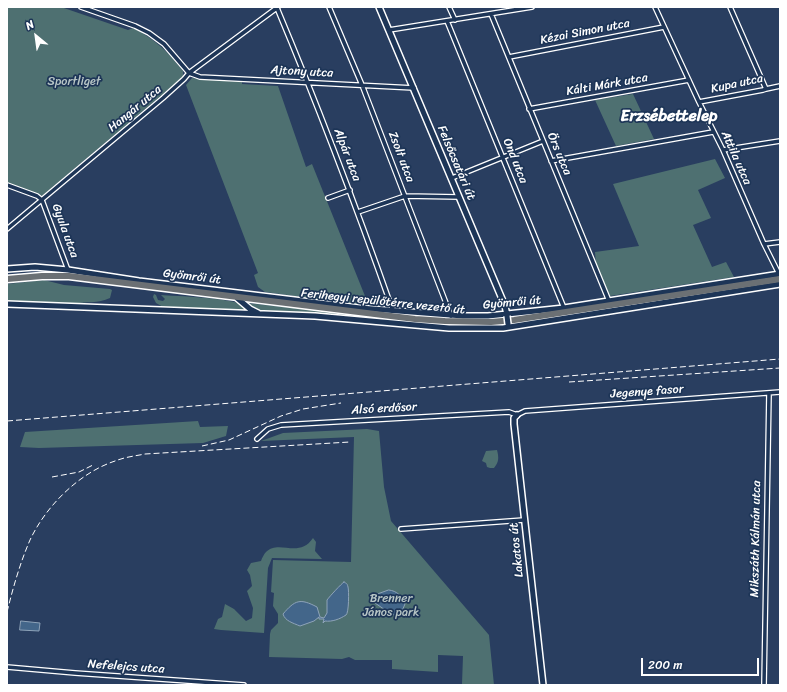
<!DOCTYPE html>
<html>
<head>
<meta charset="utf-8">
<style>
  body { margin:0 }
  #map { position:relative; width:787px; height:692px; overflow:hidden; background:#293e60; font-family:Sriracha,sans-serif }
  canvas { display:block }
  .frame { position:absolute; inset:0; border:8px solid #fff; pointer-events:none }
  .north { position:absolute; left:16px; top:16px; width:40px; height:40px; -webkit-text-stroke:3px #1d3557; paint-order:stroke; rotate:331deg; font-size:11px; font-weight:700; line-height:16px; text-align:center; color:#fff }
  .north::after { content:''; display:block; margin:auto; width:14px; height:18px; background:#fff; clip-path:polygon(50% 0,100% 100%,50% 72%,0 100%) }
  .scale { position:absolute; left:641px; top:658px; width:118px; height:18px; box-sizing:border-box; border:2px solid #fff; border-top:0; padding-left:5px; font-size:12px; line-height:14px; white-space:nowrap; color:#fff; -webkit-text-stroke:3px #1d3557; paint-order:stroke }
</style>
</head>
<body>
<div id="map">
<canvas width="787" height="692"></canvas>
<div class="frame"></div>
<div class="north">N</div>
<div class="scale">200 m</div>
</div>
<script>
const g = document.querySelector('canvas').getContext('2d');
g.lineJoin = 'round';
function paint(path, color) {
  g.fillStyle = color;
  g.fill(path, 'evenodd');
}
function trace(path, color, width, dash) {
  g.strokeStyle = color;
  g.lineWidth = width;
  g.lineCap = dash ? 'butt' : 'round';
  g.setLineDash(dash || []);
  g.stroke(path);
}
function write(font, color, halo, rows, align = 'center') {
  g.font = font + ' Sriracha,sans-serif';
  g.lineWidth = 3.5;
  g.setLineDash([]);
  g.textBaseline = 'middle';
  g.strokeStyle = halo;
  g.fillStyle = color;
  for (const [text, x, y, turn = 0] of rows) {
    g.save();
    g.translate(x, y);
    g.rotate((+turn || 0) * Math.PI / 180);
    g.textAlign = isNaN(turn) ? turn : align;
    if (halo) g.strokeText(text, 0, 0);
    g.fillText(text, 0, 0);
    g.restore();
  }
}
const green = new Path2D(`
  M7,7H61L128,30L133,28C154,38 169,53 183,71V77L42,196L7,183Z
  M192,78L242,81V84L278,86L306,167L312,164L369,306L265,292L258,287L254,275L258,273L186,85Z
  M633,94L654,139L616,146L595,100Z
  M715,159L725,178L698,190L711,218L693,225L712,267L726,262L734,277L610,296L596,265L595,252L639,246L613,184Z
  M44,280L64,285L110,289L112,290L110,298C98,304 86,301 73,304L7,302V284Z
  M154,294L156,295L158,300L163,301L165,299L161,295C175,296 233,298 242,305C245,307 247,309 248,312L163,307L156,303L153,297Z
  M247,303L359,315V316L267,312L261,311Z
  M198,421L200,427L228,426L226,436L203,443L39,448L20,447L25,432Z
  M367,429L379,431L384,487L391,521L489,635L494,685L462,684L463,656L438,655V672L392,669V660H355L349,657L342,659L269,657L270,634L271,630L278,623V614L273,606L274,593L271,592L273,560L351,562L354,437L261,441L283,433Z
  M497,450C499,458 499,462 494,468H490L487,467L486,463L482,461L486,451Z
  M313,538L316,542L315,551L322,559L272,558L268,568L264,633L221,630L214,629L218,619L222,617L225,604L234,609L246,621L252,618L253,608L247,591L252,586L250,575L247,570L251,563L261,561C262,558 264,554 266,552C279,539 299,559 313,538Z`);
const water = new Path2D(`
  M344,582C347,584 347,583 348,587C349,590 349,613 346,615C340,619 332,622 325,621L323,623L324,619H319V617L314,621L300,626C293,623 285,621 283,614C295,600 300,598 317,607L320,617L324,618L327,613V600C330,596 341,584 344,582Z
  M389,590C397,591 402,596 405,604L402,611L395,615L391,614L375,603V598L378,594Z
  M21,621L40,623L39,631L20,630Z`);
const street = new Path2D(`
  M81,7L135,26L149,33L164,44L189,73L200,77L414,88
  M329,7L362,85L451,316
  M449,7L455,20
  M655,7L699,102L723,150L764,244L779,274
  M730,7L766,89
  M277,8C319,108 357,209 393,311
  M491,14L609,301
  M447,21L564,308
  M389,30L532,7
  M509,57L664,27
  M699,102L763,90L766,89L780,86
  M529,109L689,80
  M723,150L780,141
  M551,161L713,132
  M452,178L543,141
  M7,185L37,196L42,200
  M328,198L350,190
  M42,200L68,270
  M358,212L405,196L459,197
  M7,229L163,98L184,79L189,73L278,7
  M764,244L780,242
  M257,439L268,429L281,425L509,412L517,415L525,411L780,392
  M401,529L524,520
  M7,667L75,673L244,685
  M764,685L769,393`);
const secondary = new Path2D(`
  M379,7L505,306L507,315
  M7,269L35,267L68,270L139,281L360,308L463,316H488L564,308L780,274
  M237,298L250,309L258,313
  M7,304L315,316L449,328H503L780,284
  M517,415L514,418V424L543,685`);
const primary = new Path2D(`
  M7,279L42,276H69L415,319L445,321L491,322L514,320L780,279`);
const rail = new Path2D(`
  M569,382L780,368
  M7,421L780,359
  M202,446L229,440L281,416L303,409L341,403
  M52,477L79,472L93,465
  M7,612C13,588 20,563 30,540C46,506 79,473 115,461C125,457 135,456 145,454L350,442`);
const secondaryBridge = new Path2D(`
  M507,316L508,324`);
const streetNames = [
  ["Kézai Simon utca",585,32,-11],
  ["Ajtony utca",302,72,3],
  ["Kupa utca",737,84,-12],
  ["Kálti Márk utca",607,85,-10],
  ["Hangár utca",135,109,-40],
  ["Örs utca",559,154,67],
  ["Alpár utca",347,155,69],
  ["Zsolt utca",401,157,69],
  ["Attila utca",736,158,66],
  ["Ond utca",515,161,68],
  ["Felsőcsatári út",456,163,67],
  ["Gyula utca",65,231,70],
  ["Gyömrői út",192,277,7],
  ["Ferihegyi repülőtérre vezető út",383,302,6],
  ["Gyömrői út",512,303,-5],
  ["Jegenye fasor",647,392,-4],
  ["Alsó erdősor",384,409,-3],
  ["Mikszáth Kálmán utca",756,539,-89],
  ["Lakatos út",517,550,-96],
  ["Nefelejcs utca",126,667,4]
];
const parkNames = [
  ["Sportliget",74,82],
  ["Brenner",391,599],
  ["János park",391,613]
];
const districtNames = [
  ["Erzsébettelep",669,117]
];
paint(green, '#4e7071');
paint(water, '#43668a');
trace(water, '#8ea3b9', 1);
trace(street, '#fff', 6);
trace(secondary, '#fff', 8);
trace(primary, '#fff', 9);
trace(street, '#1d3557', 3.5);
trace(secondary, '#1d3557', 5);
trace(primary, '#6b7074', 6);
trace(rail, '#fff', 1, [6, 3]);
trace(secondaryBridge, '#fff', 8, []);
trace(secondaryBridge, '#1d3557', 5);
write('12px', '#fff', '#1d3557', streetNames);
write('12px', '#b8c6c6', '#1d3557', parkNames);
write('bold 16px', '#fff', '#1d3557', districtNames);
</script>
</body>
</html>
